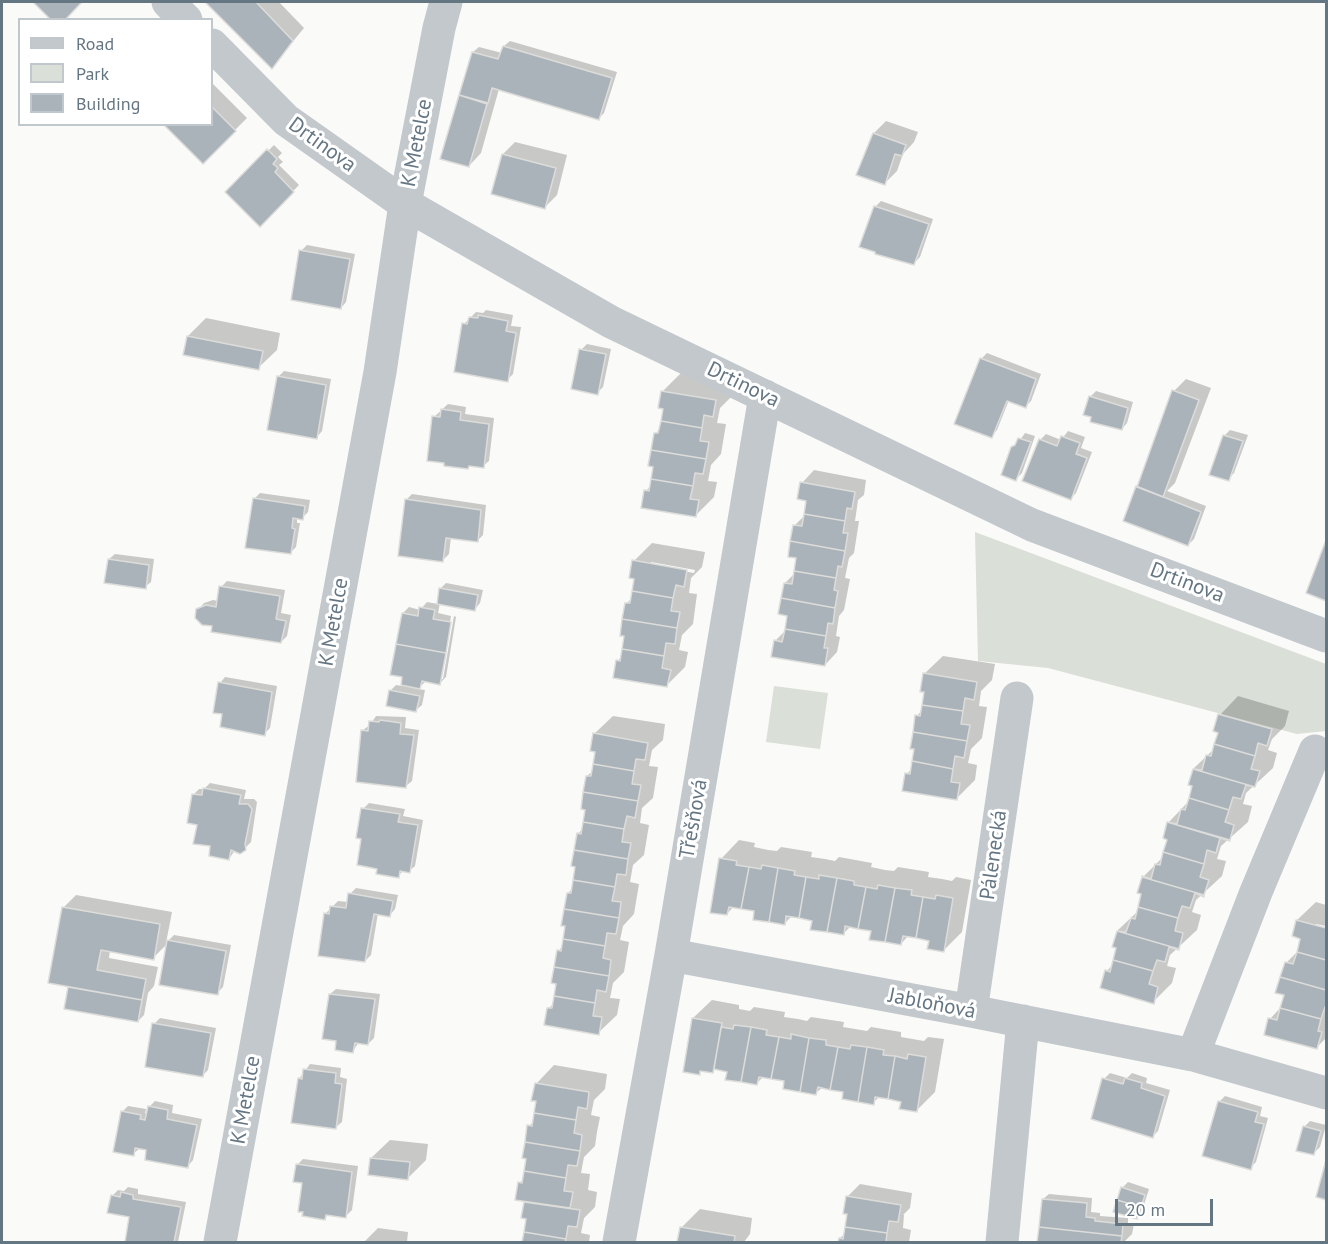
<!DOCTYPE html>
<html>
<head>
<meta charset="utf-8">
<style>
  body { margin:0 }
  #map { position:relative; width:1328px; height:1244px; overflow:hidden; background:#fafaf8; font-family:"PT Sans",sans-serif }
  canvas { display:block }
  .frame { position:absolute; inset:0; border:3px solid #657683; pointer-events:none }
  .legend { position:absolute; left:18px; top:18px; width:195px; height:108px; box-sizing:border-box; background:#fff; border:2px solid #c1c8cd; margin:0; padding:8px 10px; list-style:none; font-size:18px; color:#657683 }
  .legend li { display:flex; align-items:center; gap:12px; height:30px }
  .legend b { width:30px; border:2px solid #c1c8cd }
  .scale { position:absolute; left:1115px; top:1199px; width:98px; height:27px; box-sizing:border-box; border:3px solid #657683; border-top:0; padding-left:8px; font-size:18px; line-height:21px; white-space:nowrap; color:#657683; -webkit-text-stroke:4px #fff; paint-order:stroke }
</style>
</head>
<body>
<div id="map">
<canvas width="1328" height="1244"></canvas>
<div class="frame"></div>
<ul class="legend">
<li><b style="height:8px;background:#c3c8cc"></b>Road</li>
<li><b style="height:16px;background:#dadfd7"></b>Park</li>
<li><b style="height:16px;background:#aab3b9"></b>Building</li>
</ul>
<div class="scale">20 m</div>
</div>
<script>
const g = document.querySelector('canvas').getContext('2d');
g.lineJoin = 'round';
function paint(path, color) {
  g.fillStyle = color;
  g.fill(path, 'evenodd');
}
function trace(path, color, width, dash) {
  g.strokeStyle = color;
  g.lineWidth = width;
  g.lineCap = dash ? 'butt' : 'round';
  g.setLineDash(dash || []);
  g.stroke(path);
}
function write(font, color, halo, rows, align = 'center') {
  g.font = font + ' "PT Sans",sans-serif';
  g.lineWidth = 6;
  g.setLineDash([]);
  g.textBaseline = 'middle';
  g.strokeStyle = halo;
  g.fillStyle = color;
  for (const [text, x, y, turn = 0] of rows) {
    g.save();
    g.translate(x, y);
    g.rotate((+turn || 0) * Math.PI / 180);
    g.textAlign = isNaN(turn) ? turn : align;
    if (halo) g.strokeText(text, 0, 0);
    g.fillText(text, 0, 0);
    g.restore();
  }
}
const green = new Path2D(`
  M975,532L1326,664V731L1297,734L1048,668L978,661Z
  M774,686L828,693L820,749L766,742Z`);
const shadow = new Path2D(`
  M36,2H80L62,20H54Z
  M207,2H279L304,28L272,67Z
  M510,41L617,72L604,113L598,119L499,89L481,153L469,166L442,158L473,52L479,47L502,53L504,46Z
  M212,83L247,118L203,162L212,124Z
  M886,121L918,132L914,142L903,154L897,171L885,183L874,133Z
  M515,142L567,155L557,195L545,207L503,154Z
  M274,145L282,153L278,157L283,162L279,165L299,185L260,225L227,192Z
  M881,201L933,219L920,257L914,263L875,207Z
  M307,245L355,254L346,302L341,308L301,251Z
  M486,310L513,315L511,326L521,327L513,374L507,380L464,324L476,312L483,313Z
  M206,318L280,333L277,350L258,368L188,336Z
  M587,344L611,349L603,387L597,393L581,350Z
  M987,353L1041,374L1031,401L1025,407L1009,400L997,430L991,436L981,359Z
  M284,371L331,379L322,431L317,437L278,377Z
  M681,373L731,397L720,408L717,423L726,424L721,454L711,465L708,481L717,482L714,497L696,515L646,491L651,485L655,466V434L661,428L664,408L660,407L663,391Z
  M1186,379L1211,388L1175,483L1167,491L1206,506L1194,539L1188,545L1140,484L1174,391Z
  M1096,391L1133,402L1127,423L1122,429L1090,397Z
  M448,404L466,407L465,414L494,418L489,461L483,466L434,417Z
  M1230,430L1248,435L1234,473L1228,479L1224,436Z
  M1068,431L1085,437L1081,448L1092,452L1076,493L1070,499L1040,440L1046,434L1061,440Z
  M1025,433L1035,436L1022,473L1016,479L1018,443Z
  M814,470L866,480L864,495L858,500L855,521H859L854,553L849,558L845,578L850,579L844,610L839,616L836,636L840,637L837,652L825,665L775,641L786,630L789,615L785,583L795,573L798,557L795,525L805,515L808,500L802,483Z
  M260,493L310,500L308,512L302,518L297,517V523H300L296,547L290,553L254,499Z
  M412,494L486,505L483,535L477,541L451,537L449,554L443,560L406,500Z
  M652,543L705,552L702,567L691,578L689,593L697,594L693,624L682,635L679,650L688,652L685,667L667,685L617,661L623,656L627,603L632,598L636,578L634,561ZM651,562L695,570L694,573L651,565Z
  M1326,545V600L1308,592Z
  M115,554L154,559L151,582L145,587L109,559Z
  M227,581L285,590L281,613L291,615L287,636L281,642L214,625L198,610L204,603L213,600L218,601L221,587Z
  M446,583L483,590L480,603L475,609L440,603L438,613L451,616L440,679H443L454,616L456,617L446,677L440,683L426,681L418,689L425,690L422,705L416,710L390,691L396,685L402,686L404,676L403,613L409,607L420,610L427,602L438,604L440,589Z
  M943,656L995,664L992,680L981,691L979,706L987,707L982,738L971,749L968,763L977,765L975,780L957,798L907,774L912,768L914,762L917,716L922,710L926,691L924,674Z
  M225,677L277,686L270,728L264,734L224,713L220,683Z
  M1238,696L1289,711L1285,726L1272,739L1268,750L1277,753L1273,768L1246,793L1243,804L1252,806L1248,822L1221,846L1217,859L1226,861L1222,876L1196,900L1192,912L1201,915L1197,930L1170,955L1167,966L1176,968L1172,983L1153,1002L1107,971L1113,964L1118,947L1114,946L1118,930L1137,912L1143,893V877L1162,858L1169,839L1165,838L1169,822L1187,803L1194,785L1190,784L1194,768L1213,750L1219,731L1220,715Z
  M376,716L406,717L405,728L419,730L412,781L406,786L363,730L370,725Z
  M613,716L665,724L663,740L652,750L649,766L658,767L653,798L642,808L640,823L649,825L644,855L633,865L630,882L639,884L634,914L623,926L620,940L629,942L624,972L613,983L610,998L620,999L617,1015L598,1033L549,1008L554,1003L558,951L564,945L568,893L573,888L578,834L583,828L587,808V776L593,771L596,751L594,734Z
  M210,783L246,790L244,799H254L257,802L251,842L245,848L235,850L229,859L212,845L198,823L194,794L199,789H204Z
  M369,803L405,809L403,816L423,820L415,866L409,871L404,870L398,876L379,868L363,838V809Z
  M739,840L755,843L754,847L768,850L777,851L781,847L812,852L811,857L825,859L835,861L839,857L872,863L871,867L885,870L894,871L898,867L929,872L928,877L942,879L952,881L956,877L971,880L962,932L943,951L930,939L908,936L901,944L873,930L851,926L843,934L813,919L792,916L784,924L756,910L734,906L727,914L721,859Z
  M356,888L398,895L395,909L390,915L378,913L371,955L365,961L325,914L338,901L348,902L350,894Z
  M76,895L172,912L166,943L174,935L231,945L223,987L217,993L168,943L153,958L110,950L109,958L158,967L154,986L148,993L144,1015L138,1021L69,988L71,986L50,982L64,907Z
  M1316,902L1326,905V926L1316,924V927L1326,930V1038L1316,1048L1270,1019L1282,1006L1286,994V963L1299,950L1302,938L1293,935L1297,920Z
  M336,989L380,994L374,1038L368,1044L359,1042L353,1051L338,1040L330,994Z
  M712,1000L739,1005V1009L750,1011L754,1007L785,1012L784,1017L798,1019L807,1021L811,1017L844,1022L843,1027L867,1031L871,1027L901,1032V1037L924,1041L928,1037L944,1039L935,1092L916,1111L903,1100L880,1096L873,1103L845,1091L823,1087L816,1093L786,1080L764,1076L757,1083L729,1071L716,1068L713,1071L703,1070L699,1073L693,1018Z
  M160,1018L216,1028L208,1070L202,1076L154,1024Z
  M310,1064L341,1068L340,1077L347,1079L342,1122L336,1127L299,1079Z
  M554,1065L607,1074L605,1089L594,1100L591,1115L600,1117L597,1132L595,1146L584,1157L581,1173L590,1174L588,1190L597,1192L595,1207L584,1218L581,1233L590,1235L589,1242H520L524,1238L528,1218L523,1217L526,1200L519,1183L525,1178L529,1126L535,1120L538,1100L536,1084Z
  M1110,1073L1127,1078L1132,1073L1147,1078L1146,1083L1170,1090L1158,1131L1152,1137L1104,1079Z
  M1225,1096L1262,1107L1260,1116L1268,1118L1256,1162L1250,1168L1219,1102Z
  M155,1101L173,1105L172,1113L202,1119L193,1160L188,1166L148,1149H139L133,1154L122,1112L128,1106L146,1109L145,1113L148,1114L149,1107Z
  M1310,1121L1326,1125L1320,1147L1314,1153L1304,1127Z
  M390,1140L428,1144L426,1160L408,1178L371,1158Z
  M303,1159L358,1166L352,1210L346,1216L329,1214L325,1218L304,1182L297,1165Z
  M1128,1182L1149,1189L1142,1211L1137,1217L1122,1188Z
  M860,1184L912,1193L910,1208L903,1215H904L903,1228L911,1230L909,1242H840V1238L846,1233L849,1213L847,1197Z
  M128,1187L138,1189V1194L186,1202L178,1242H126L131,1216L112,1196L118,1190L124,1191Z
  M1049,1194L1092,1198L1091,1212L1100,1213V1216L1128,1218V1223L1134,1224L1132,1234L1124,1242H1039L1043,1199Z
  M700,1209L752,1218L750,1234L744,1242H679L682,1227Z
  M378,1228L408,1232L407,1242H364Z`);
const building = new Path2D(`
  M33,2H82L65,20H51Z
  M205,2H256L293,41L272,69Z
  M503,46L612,78L599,120L492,88L488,103L459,95L472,52L498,59Z
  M459,95L487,104L469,167L440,159Z
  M212,107L236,131L203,164L163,124H212Z
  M873,133L906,145L902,156L895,154L885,185L856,175Z
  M267,149L277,159L273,164L278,168L275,172L294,192L260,227L225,192Z
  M502,154L556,168L545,209L491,194Z
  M874,206L929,224L914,265L875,254V252L859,247Z
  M299,250L350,259L341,309L291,300Z
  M478,315L508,321L506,331L516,333L508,382L454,372L462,323L467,324L469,317L478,318Z
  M187,336L263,351L259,370L183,355Z
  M579,349L606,354L598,395L571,389Z
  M980,358L1036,379L1026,408L1007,401L992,438L954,424Z
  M277,376L326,385L317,439L267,430Z
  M1172,390L1199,400L1163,497L1137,487Z
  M661,391L716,400L713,417L704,415L702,428L661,421L663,409L658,408Z
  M1089,396L1128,408L1122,430L1090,422L1091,417L1083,415Z
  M441,409L461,412L460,420L489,424L484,468L469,466L468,469L444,466V463L427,461L432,416L440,417Z
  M661,421L702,428L700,441L709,442L706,459L651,450L654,433H658Z
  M1223,435L1243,441L1229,481L1209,475Z
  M1061,436L1080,443L1076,454L1087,458L1071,500L1022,481L1039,439L1057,446Z
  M1018,438L1031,442L1016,481L1001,475L1011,447L1015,445Z
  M651,450L706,459L703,474L695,473L693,486L651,479L653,467L648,466Z
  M651,479L693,486L690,499L699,500L696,517L641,508L644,490L649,491Z
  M800,482L855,492L852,509L847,508L845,521L804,514L806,501L797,499Z
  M1136,486L1201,512L1188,546L1123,521Z
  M253,498L305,506L303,520L293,518L292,528L295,529L291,554L245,548Z
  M405,499L481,510L478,542L446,538L443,562L398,556Z
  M804,514L845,521L843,533H848L845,551L790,541L793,525L802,526Z
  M1326,540V601L1306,593Z
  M790,541L845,551L842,567L838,566L836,578L794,571L796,558L788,557Z
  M108,559L149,565L146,589L104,583Z
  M632,560L687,570L684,587L676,585L673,598L632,591L634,579L629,578Z
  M794,571L836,578L834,590L838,591L835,608L781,598L784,583L792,584Z
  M219,586L280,596L276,619L286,621L281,643L211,632L212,626L202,625L195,618L196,609L206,605L216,607Z
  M439,588L478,595L475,611L437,604Z
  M632,591L673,598L671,611L680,612L677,628L622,619L625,603H630Z
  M781,598L835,608L833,624L828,623L826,636L785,629L787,616L778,614Z
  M419,607L435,610L433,619L451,622L446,653L396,644L402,613L418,616Z
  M622,619L677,628L675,644L666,643L664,656L622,649L624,636H620Z
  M785,629L826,636L824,648H828L825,666L771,657L774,640L782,642Z
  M396,644L446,653L440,685L422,681L420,689L401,685L402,677L390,675Z
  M622,649L664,656L662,668L671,670L667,687L613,678L616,660L620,661Z
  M923,673L977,682L974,700L965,698L963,711L922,705L924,692H920Z
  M218,682L272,692L265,736L220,727L222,714L213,713Z
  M389,690L420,696L416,712L386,706Z
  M922,705L963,711L961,724L970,725L967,741L913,732L915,715L920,716Z
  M1218,714L1272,729L1267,746L1258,743L1255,756L1214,744L1218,733L1213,731Z
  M380,720L401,723L400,734L414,735L406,788L356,782L361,730L368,731L369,721L379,722Z
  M913,732L967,741L964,758L955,756L953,769L912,761L914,749H910Z
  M593,733L648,743L645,760L636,759L634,771L593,764L595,752L590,751Z
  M1214,744L1255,756L1251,769L1260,771L1255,787L1193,769L1202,770L1206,755L1211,756Z
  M912,761L953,769L951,782L960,783L957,800L902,791L905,773L910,774Z
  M593,764L634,771L632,784L641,785L638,801L583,792L586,776H591Z
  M1193,769L1255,787L1246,785L1241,799L1233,797L1229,810L1189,798L1192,786L1188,785Z
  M203,788L241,795L239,804H248L252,809L245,844L246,850L240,854L231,850L229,860L209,856L210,846L193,844L197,825L187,823L192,794L202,795Z
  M583,792L638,801L635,818L627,816L624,829L583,822L585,810L581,809Z
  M1189,798L1229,810L1225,822L1234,825L1230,840L1167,822L1177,824L1181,809L1185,810Z
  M361,808L400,814L398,822L418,825L410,873L400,871L399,878L376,874L377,869L357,865L361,839L356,838Z
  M583,822L624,829L622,842L631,843L628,859L574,850L577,833L581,834Z
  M1167,822L1230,841L1220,838L1216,853L1207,850L1204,864L1163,852L1167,840L1163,838Z
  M574,850L628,859L626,875L617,874L615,887L573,880L575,867L571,866Z
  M1163,852L1204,864L1200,877L1209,880L1204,895L1142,877V876L1151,879L1155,864L1160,865Z
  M719,858L737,861L736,865L749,867L741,909L729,907L727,915L710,913Z
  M762,865L778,868L769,922L753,920L754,911L741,909L749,867L761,869Z
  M778,868L795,871L794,875L806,877L799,918L786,916L785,925L769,922Z
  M819,875L837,878L827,932L810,930L812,921L799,918L806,877L819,879Z
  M1142,877L1204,895V897L1195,893L1190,908L1182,906L1178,918L1138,907L1141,894L1137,893Z
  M837,878L854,881V885L866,887L858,929L845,926L844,935L827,932Z
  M573,880L615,887L612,901L621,902L619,918L564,909L567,893H571Z
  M878,885L895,888L885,942L869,940L871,931L858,929L866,887L877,889Z
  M895,888L912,890L911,895L923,897L916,938L903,936L901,945L885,942Z
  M348,893L393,901L390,917L374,914L365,962L318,956L324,913L329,914L330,906L346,908Z
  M936,895L953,898L944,952L927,949L929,941L916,938L923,897L935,899Z
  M62,907L160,924L154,960L101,950L97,970L146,979L142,1000L48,983Z
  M1138,907L1178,918L1175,931L1183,933L1179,949L1117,931L1126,932L1131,918L1135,919Z
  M564,909L619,918L616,934L607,933L605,946L563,939L565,926H561Z
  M1296,920L1326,928V960L1297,952L1300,939L1292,936Z
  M1117,931L1179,949V950L1169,947L1165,962L1157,960L1153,971L1113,960L1116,948L1112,947Z
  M563,939L605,946L603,958L611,960L609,976L554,967L557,950L561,951Z
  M167,940L226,951L218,995L159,985Z
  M1297,952L1326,960V990L1280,977L1285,962L1293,964Z
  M1113,960L1153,971L1149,984L1158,987L1154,1004L1100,988L1105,970L1110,972Z
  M554,967L609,976L606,992L597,990L595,1003L554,996L556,984L551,983Z
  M1280,977L1326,990V1008L1325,1007L1321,1019L1280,1008L1284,995L1275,993Z
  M68,987L142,1000L138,1022L64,1009Z
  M329,994L375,999L368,1045L355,1043L353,1053L335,1050L336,1041L322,1039Z
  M554,996L595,1003L593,1016L602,1017L599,1035L544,1025L547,1008H552Z
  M1280,1008L1321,1019L1318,1031L1322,1032L1317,1049L1264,1035L1268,1018L1277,1020Z
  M692,1018L722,1023L713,1073L700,1071V1075L683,1072Z
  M152,1023L211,1033L203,1077L145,1067Z
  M734,1025L751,1027L741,1082L725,1080L727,1072L714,1069L721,1027L733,1029Z
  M751,1027L767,1030L766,1035L779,1037L771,1079L759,1077L757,1085L741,1082Z
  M791,1034L809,1038L800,1092L783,1089L784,1081L771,1079L779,1037L791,1039Z
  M809,1038L826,1040V1045L838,1047L830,1090L818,1087L816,1095L800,1092Z
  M851,1045L867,1047L858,1102L842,1099L843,1092L830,1090L838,1047L850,1049Z
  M867,1047L884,1050L883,1055L895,1056L888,1099L875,1097L874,1105L858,1102Z
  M908,1054L926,1057L917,1112L899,1109L901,1102L888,1099L895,1056L907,1059Z
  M303,1069L336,1073L335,1083L342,1084L336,1129L291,1123L298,1078L302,1079Z
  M1102,1078L1123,1084L1125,1078L1142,1083L1141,1088L1165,1096L1153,1138L1091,1119Z
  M535,1083L589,1092L587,1109L578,1107L576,1120L534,1113L536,1101H531Z
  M1218,1101L1258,1112L1255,1122L1264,1124L1251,1170L1202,1156Z
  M148,1106L168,1110L167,1119L197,1125L188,1168L145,1160L146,1150L135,1148L134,1156L113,1152L121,1111L141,1115L140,1119L145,1120Z
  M534,1113L576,1120L574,1133L582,1135L580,1151L525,1142L527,1125L532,1126Z
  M1303,1126L1321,1131L1314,1155L1296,1151Z
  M525,1142L580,1151L577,1166L568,1165L566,1178L524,1171L526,1159L522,1158Z
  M370,1158L410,1162L408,1180L368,1175Z
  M1326,1160V1200L1316,1197Z
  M296,1164L352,1172L346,1218L326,1215L325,1220L302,1216L303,1212H298L302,1183L293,1182Z
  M524,1171L566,1178L564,1191L573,1192L570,1208L515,1200L518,1182L522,1183Z
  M1121,1187L1145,1195L1141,1207L1117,1200Z
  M121,1192L133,1195V1199L181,1207L174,1242H125L129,1217L107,1213L111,1195L120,1197Z
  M846,1196L901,1205L898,1222L889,1221L887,1233L845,1227L847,1214H843Z
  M1042,1199L1087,1203L1086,1217L1095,1218V1221L1123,1224L1122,1236L1039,1227Z
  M1117,1200L1141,1207L1137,1219L1113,1212Z
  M524,1202L580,1210L577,1227L568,1226L566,1239L524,1232L526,1219L521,1218Z
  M680,1227L735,1236L734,1242H677Z
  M845,1227L887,1233L886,1242H838L839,1238L843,1239Z
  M1039,1227L1122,1236L1121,1242H1037Z
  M524,1232L566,1239L565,1242H522Z`);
const minor = new Path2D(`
  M168,2L186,20
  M212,45L286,120L405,204L611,322L1032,525L1326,636
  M671,955L971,1011L1193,1055L1326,1093
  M971,1011L1017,698
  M1193,1055L1256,892L1315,751
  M220,1242L380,372L405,204L439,28L446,2
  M619,1242L671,955L765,396
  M1002,1242L1023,1021`);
const streetNames = [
  ["K Metelce",417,143,-79],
  ["Drtinova",322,145,36],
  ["Drtinova",743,385,26],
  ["Drtinova",1187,583,21],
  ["K Metelce",334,622,-80],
  ["Třešňová",694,819,-80],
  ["Pálenecká",994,855,-82],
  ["Jabloňová",932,1004,11],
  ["K Metelce",246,1100,-80]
];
paint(green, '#dadfd7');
paint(shadow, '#0003');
paint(building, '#aab3b9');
trace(building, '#dcdcda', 1.5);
trace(minor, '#c3c8cc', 33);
write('21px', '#657683', '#fff', streetNames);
</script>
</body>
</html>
